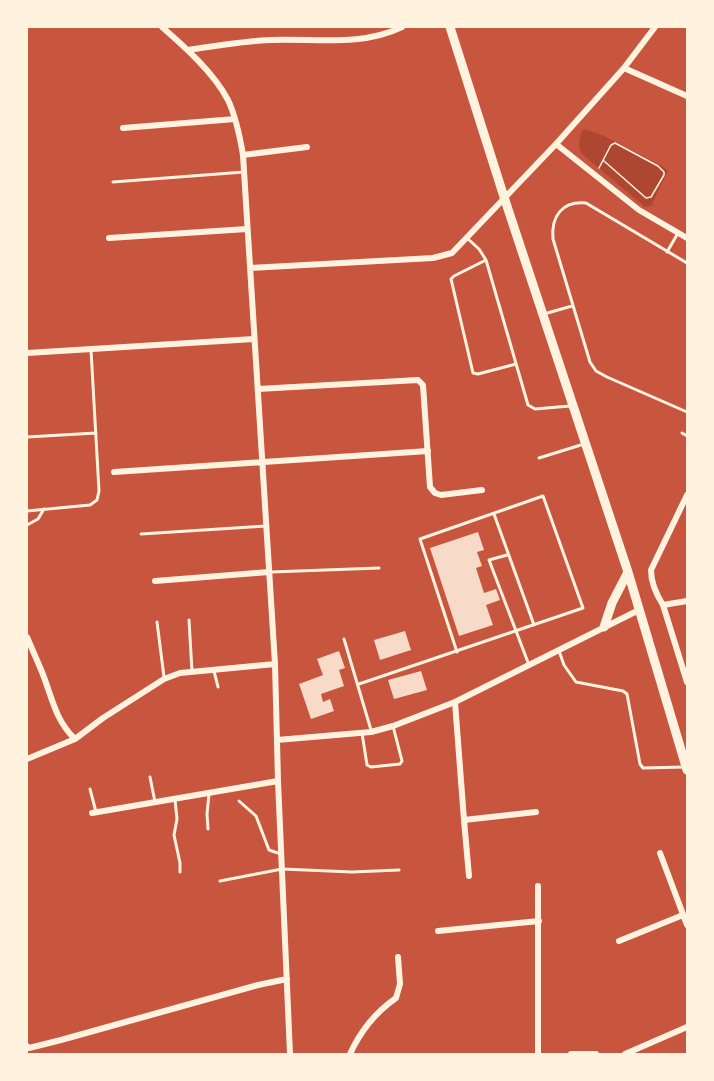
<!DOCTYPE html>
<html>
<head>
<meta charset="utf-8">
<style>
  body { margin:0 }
  #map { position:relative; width:714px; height:1081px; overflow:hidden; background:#c8553d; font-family:"Source Sans 3",sans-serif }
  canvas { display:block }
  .frame { position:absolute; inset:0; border:28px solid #fff3e0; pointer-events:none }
</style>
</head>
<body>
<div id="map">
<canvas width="714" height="1081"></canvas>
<div class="frame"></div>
</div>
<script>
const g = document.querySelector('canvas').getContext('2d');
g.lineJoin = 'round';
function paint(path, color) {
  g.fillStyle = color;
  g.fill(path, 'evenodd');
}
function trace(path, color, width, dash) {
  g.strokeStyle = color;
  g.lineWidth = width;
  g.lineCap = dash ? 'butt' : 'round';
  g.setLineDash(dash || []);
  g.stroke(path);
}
const green = new Path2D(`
  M584,129L602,135L662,166L668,171L651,206L645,207L581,153C578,147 579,134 584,129Z`);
const building = new Path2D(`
  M478,532L484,550L477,552L482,566L476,568L484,593L496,589L500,600L486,605L493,625L459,636L430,548Z
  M405,631L411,650L380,660L374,640Z
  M339,651L345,668L339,670L344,686L321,694L323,702L330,699L334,711L311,719L299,684L323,675L317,659Z
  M421,671L427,690L394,699L388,680Z`);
const path = new Path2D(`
  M599,168L611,145L615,143L658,166L664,172V175L651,197L646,198L604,161`);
const service = new Path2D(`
  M113,182L244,172
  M467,238L479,249L486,260L528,405L535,409L570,406
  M667,252L678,233
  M486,260L454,276L451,279L473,373L478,374L516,364
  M687,263L586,203C562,201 551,216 553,239L590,362L596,371L607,377L687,412
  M544,314L572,306
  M682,433L687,436
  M27,437L96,433
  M539,458L584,444
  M27,511L90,505L97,500L99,491L91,350
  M494,514L534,625
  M27,525L38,519L44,509
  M141,534L266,526
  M507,555L489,560L529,665
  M271,572L379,568
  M189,620L192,671
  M157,622L164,677
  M344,639L371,730
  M559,651L564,665L576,682L623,691L627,694L640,764L643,768L684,767
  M214,671L218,687
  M359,684L583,608L543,496L420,539L457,652
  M362,733L367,765L371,767L400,764L402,761L393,726
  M150,777L155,802
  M90,789L96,812
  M175,800L177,819L174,835L180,863V872
  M239,801L256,816L269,850L281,854
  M208,829L207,814L209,794
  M220,881L282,869L352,872L399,870`);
const minor = new Path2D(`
  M162,27C185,47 214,73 228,100C236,117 240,137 243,155L275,664L278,781L290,1054
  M188,50C215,46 243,41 271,40C314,38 361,47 402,27
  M624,68L687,96
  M123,128L235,119
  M556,144L624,68L655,27
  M243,155L307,147
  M109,238L247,229
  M250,268L433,258L452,253L556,144L639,210L687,238
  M27,353L254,339
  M258,389L418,380L423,385L430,487L435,493L441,495L482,490
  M114,472L428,451
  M687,495L651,570C651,583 656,594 663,605L687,601
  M155,581L269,572
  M663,605L687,682
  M27,637C32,649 37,660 42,672C52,697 55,720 75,739L103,718L164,679L180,673L275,664
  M455,702L464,820L536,812
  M277,740L371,732L393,726L455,702L639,610
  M27,759L75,739
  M92,813L278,781
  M464,820L469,876
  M660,853L687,925
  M438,931L539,921
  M619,941L683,915
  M27,1046L29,1048L61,1040L258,985L287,979
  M350,1054C360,1032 376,1012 396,998L400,984L398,957
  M538,1054V886
  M571,1054H596
  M625,1054L687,1027`);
const secondary = new Path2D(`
  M450,27L504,197L628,572L687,770
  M604,627L612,603L628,572`);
paint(green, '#ae4732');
paint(building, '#f7dbc8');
trace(path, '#fff3e0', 1.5);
trace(service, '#fff3e0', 3);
trace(minor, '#fff3e0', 6);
trace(secondary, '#fff3e0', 9);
</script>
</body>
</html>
